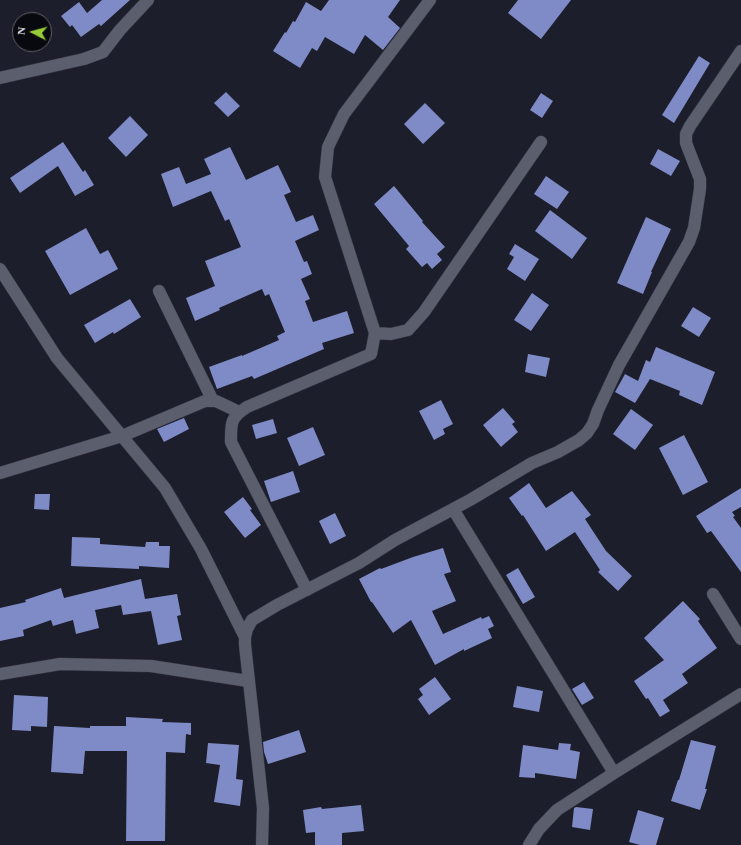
<!DOCTYPE html>
<html>
<head>
<meta charset="utf-8">
<style>
  body { margin:0 }
  #map { position:relative; width:741px; height:845px; overflow:hidden; background:#1c1e2b; font-family:Georgia,serif }
  canvas { display:block }
  .north { position:absolute; left:12px; top:12px; width:40px; height:40px; box-sizing:border-box; background:#08090e; border:1px solid #5f6067; border-radius:50%; rotate:276deg; font-size:11px; font-weight:700; line-height:16px; text-align:center; color:#e1e3ec }
  .north::after { content:''; display:block; margin:auto; width:14px; height:18px; background:#97cc38; clip-path:polygon(50% 0,100% 100%,50% 72%,0 100%) }
</style>
</head>
<body>
<div id="map">
<canvas width="741" height="845"></canvas>
<div class="north">N</div>
</div>
<script>
const g = document.querySelector('canvas').getContext('2d');
g.lineJoin = 'round';
function paint(path, color) {
  g.fillStyle = color;
  g.fill(path, 'evenodd');
}
function trace(path, color, width, dash) {
  g.strokeStyle = color;
  g.lineWidth = width;
  g.lineCap = dash ? 'butt' : 'round';
  g.setLineDash(dash || []);
  g.stroke(path);
}
const building = new Path2D(`
  M102,0H130L101,26L99,24L81,37L72,25L70,27L61,16L79,2L87,13Z
  M329,0H400L388,17L400,28L383,50L365,35L354,54L325,37L317,51L312,48L300,68L273,51L285,32L286,33L293,21L295,22L306,2L321,11Z
  M518,0H571L541,39L508,13Z
  M699,56L710,63L674,123L662,115Z
  M226,92L240,106L228,117L214,103Z
  M541,93L553,101L542,118L530,110Z
  M425,103L445,123L423,144L404,124Z
  M130,116L148,135L126,157L108,138Z
  M63,142L83,172L85,170L94,185L75,196L58,166L20,193L10,178Z
  M230,147L246,180L278,165L291,192L284,195L296,222L313,215L319,230L295,241L304,262L307,261L312,274L301,279L310,299L305,301L313,322L347,311L354,333L322,343L324,349L254,379L252,376L217,389L209,367L242,355V356L279,340L277,336L285,332L269,294L265,296L262,289L219,308L220,310L195,321L186,298L215,286L205,261L241,247L229,219L225,221L211,191L173,207L161,174L179,167L186,184L211,174L204,159Z
  M658,149L680,161L671,176L650,164Z
  M546,176L569,192L557,209L534,194Z
  M394,186L423,221L422,222L445,247L437,254L442,260L432,269L427,263L422,267L406,249L409,246L374,204Z
  M550,210L587,238L572,259L535,231Z
  M646,217L671,229L651,272H652L643,294L617,283Z
  M86,228L100,254L108,250L118,269L70,295L45,251Z
  M515,244L539,259L525,281L507,269L514,257L509,254Z
  M532,293L549,305L531,331L514,320Z
  M130,299L141,317L114,334L113,332L95,343L84,325Z
  M693,307L711,318L699,337L681,326Z
  M656,347L715,372L702,405L679,395L680,391L650,379L635,403L615,392L625,374L638,381L646,360L650,362Z
  M528,354L550,358L546,377L525,372Z
  M441,400L453,424L443,429L445,434L434,440L419,411Z
  M503,408L515,422L512,424L518,432L501,447L483,425Z
  M631,409L653,425L635,450L613,434Z
  M184,418L189,429L164,442L157,429Z
  M273,419L277,433L256,439L252,425Z
  M313,427L325,455L299,466L287,438Z
  M684,435L708,482L683,495L659,448Z
  M293,471L300,492L271,502L264,481Z
  M529,483L546,508L572,491L591,515L585,519L606,551L632,576L618,591L598,572L600,570L575,532L546,551L523,515L522,516L509,498Z
  M741,488V507L732,512L735,516L733,517L741,528V572L711,531L707,533L696,516Z
  M35,494H50L49,510L34,509Z
  M243,497L252,509L250,510L261,525L245,538L224,512Z
  M335,513L346,536L330,544L319,521Z
  M72,537L100,538V544L145,547L146,542H159V546H170L169,568L139,566V569L71,566Z
  M443,548L451,572L444,574L456,601L432,611L443,634L481,617L482,619L489,616L494,626L488,629L492,638L464,651V649L435,665L411,620L393,633L372,602H371L359,579L380,568L381,569L413,557Z
  M518,568L535,597L523,604L506,575Z
  M141,579L145,599L177,594L181,615L177,616L182,640L158,645L151,611L123,615L121,605L95,610L99,628L76,634L73,620L53,626L51,620L23,630L24,636L0,641V608L26,602L25,600L61,588L64,598Z
  M683,601L700,619L698,621L717,648L682,674L688,683L663,700L670,711L660,717L648,698L646,699L634,681L664,660L644,638Z
  M435,677L451,699L429,715L418,699L423,695L419,689Z
  M584,682L594,698L582,705L572,689Z
  M517,686L543,691L539,712L513,707Z
  M14,695L48,697L47,727L31,726V731L12,730Z
  M126,717L163,719L162,722L191,723V735L186,734L185,753L166,752L165,841H126L127,751H85L83,774L51,772L54,726L90,728V726H126Z
  M299,730L306,752L268,764L264,752L263,742Z
  M691,740L716,746L705,789H707L700,810L671,801L678,780H679Z
  M208,743L239,745L236,779L243,780L240,806L214,802L220,765L206,763Z
  M559,743L571,744L570,750L580,752L576,779L535,773V778L519,777L523,745L558,750Z
  M361,805L364,831L342,833V845H315V832L306,833L303,810L321,807L322,809Z
  M576,807L593,809L590,830L572,827L574,808Z
  M638,810L664,818L656,845H640L629,842Z`);
const minor = new Path2D(`
  M0,78L84,59L103,52L120,30L148,0
  M0,269L57,358L165,488L201,549L245,637
  M159,291L213,401
  M375,333L391,334L408,330L424,312L541,142
  M0,473L122,436L205,401H216L239,412
  M453,509L614,773
  M307,590L231,442C231,423 230,418 247,407L371,354L375,333L325,177L328,147L344,114L430,0
  M713,594L741,639
  M0,674L60,664L151,666L248,681
  M262,845L263,808L245,645V637L247,629L252,620L277,605L359,563L395,540L470,500L532,463L558,452L579,440L587,433L593,424L598,410L619,365L689,242L694,228L700,189V179L686,143V134L690,126L741,51
  M529,845L539,829L557,810L614,773L741,694`);
paint(building, '#7f8bc6');
trace(minor, '#373843', 13);
trace(minor, '#5a5e6d', 12);
</script>
</body>
</html>
